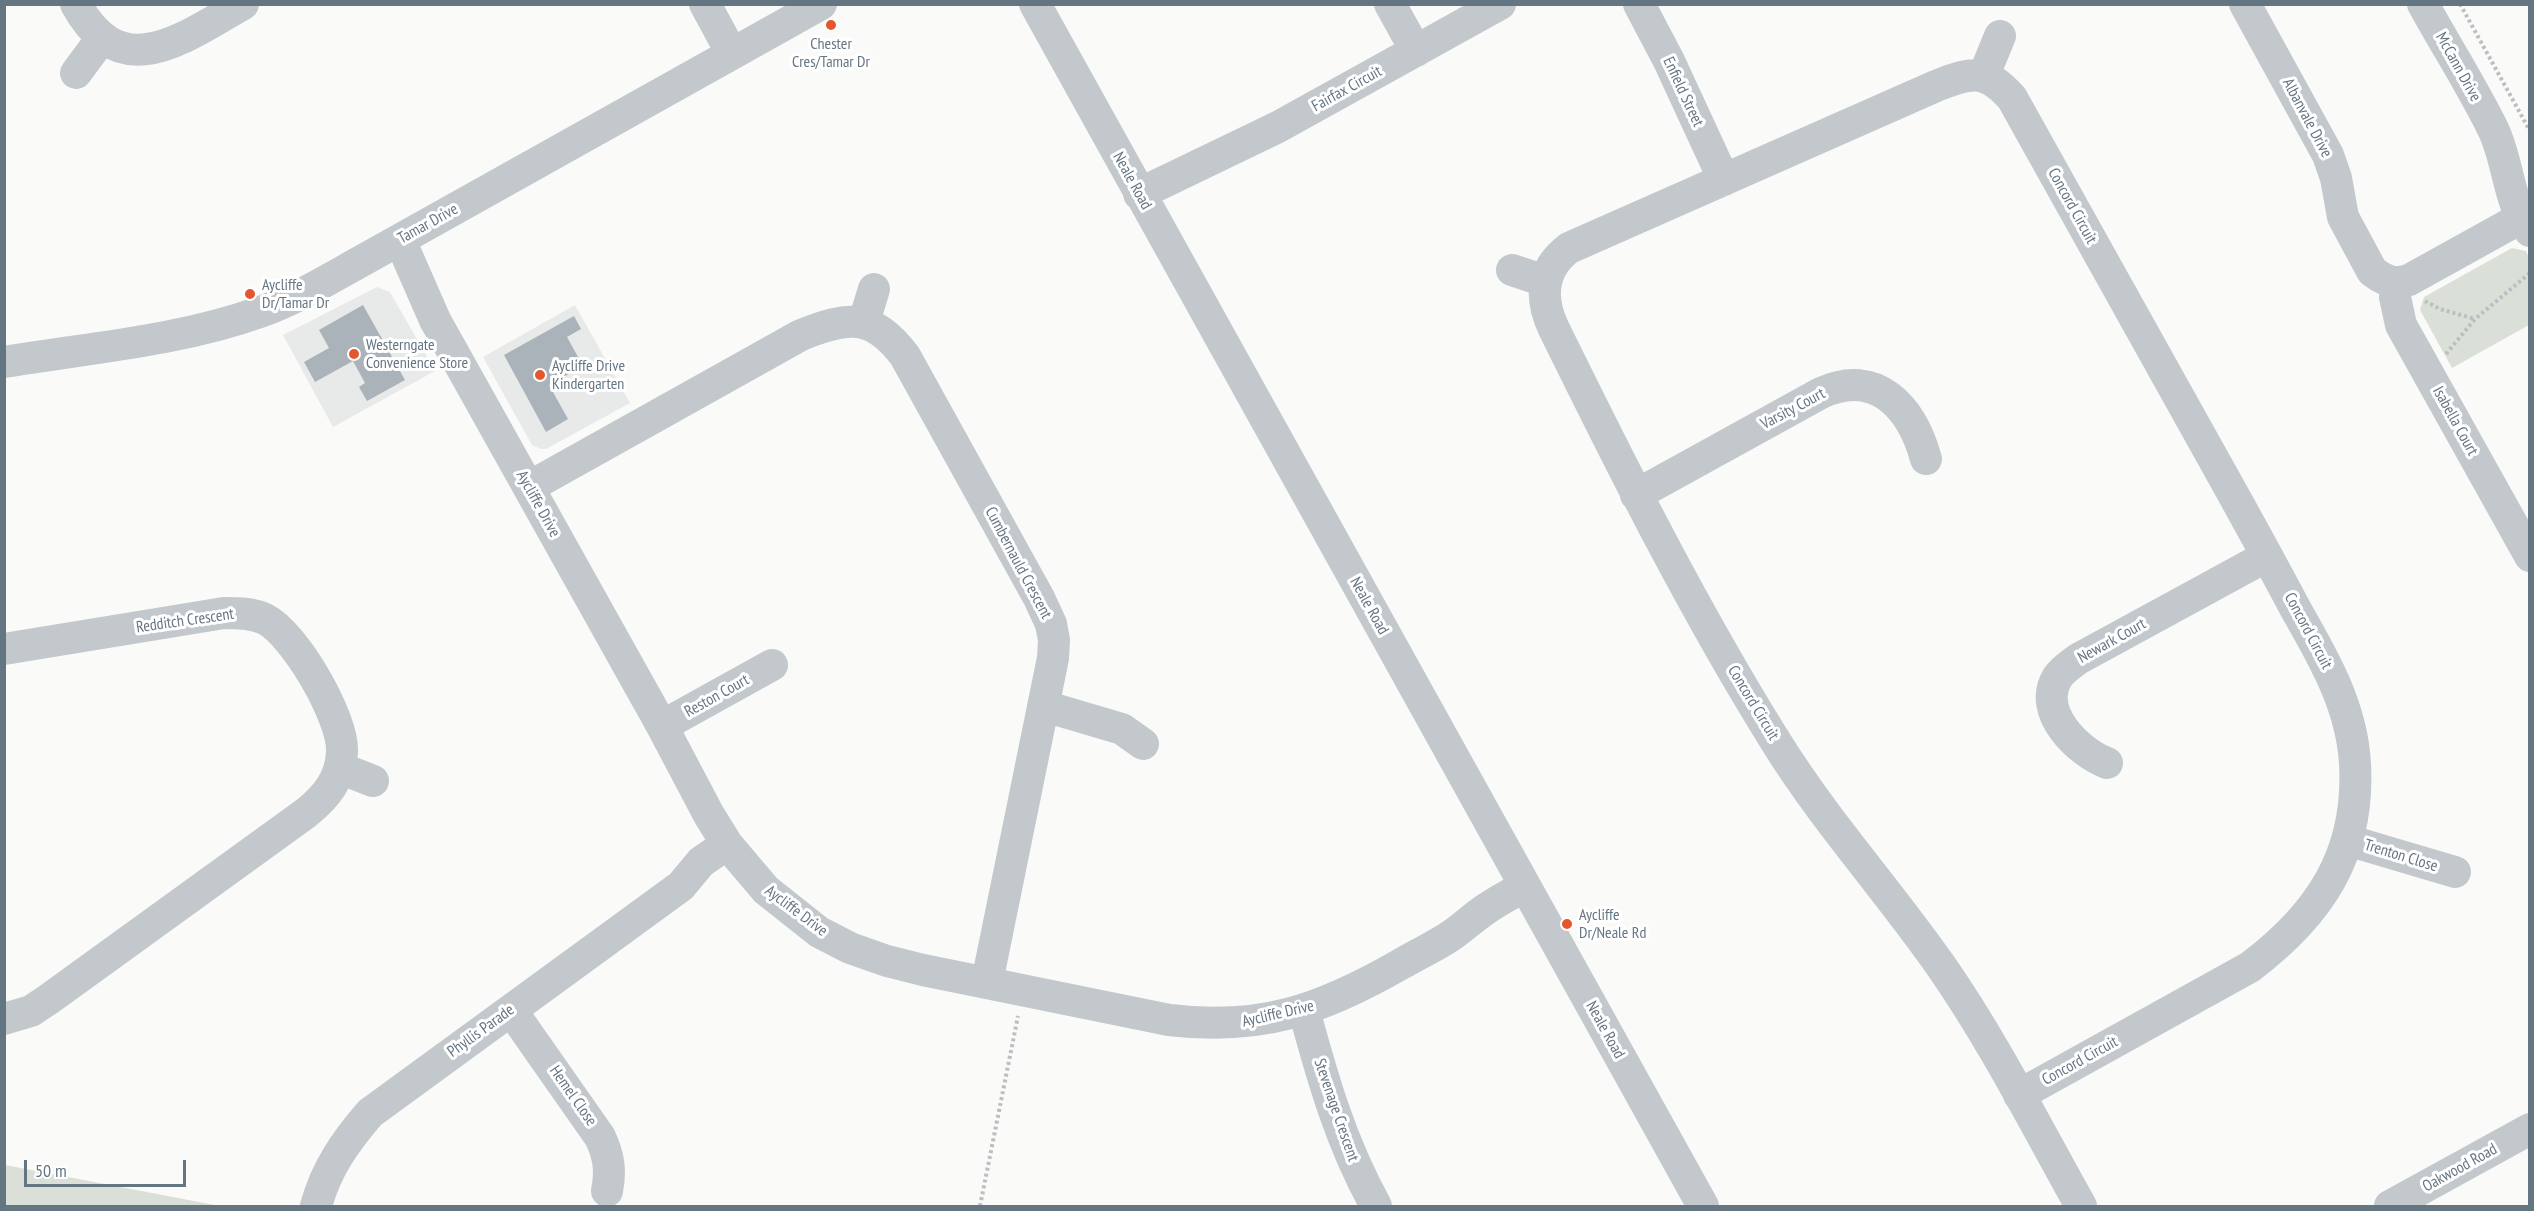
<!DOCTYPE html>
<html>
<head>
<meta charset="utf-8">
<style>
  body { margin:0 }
  #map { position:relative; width:2534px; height:1211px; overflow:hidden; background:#fafaf8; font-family:"PT Sans Narrow",sans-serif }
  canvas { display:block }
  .frame { position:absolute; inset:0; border:6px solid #657683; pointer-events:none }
  .scale { position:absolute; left:24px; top:1160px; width:162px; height:27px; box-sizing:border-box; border:3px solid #657683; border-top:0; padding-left:8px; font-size:18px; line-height:21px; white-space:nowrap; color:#657683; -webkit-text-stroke:4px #fff; paint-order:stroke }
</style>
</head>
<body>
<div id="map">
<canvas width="2534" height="1211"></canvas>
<div class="frame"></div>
<div class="scale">50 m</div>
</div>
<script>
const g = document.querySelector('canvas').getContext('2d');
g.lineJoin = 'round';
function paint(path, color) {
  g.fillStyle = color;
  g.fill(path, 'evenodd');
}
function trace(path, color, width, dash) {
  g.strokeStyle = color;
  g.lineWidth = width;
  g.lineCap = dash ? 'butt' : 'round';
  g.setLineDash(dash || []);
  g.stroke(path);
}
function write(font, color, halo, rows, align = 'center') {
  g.font = font + ' "PT Sans Narrow",sans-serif';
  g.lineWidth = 6;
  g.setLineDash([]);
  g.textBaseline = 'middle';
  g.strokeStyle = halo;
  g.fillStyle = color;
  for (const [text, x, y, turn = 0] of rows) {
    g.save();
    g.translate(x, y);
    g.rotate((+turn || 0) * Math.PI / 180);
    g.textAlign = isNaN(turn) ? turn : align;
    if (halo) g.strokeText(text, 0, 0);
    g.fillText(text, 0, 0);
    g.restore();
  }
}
const built = new Path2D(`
  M377,287L390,292L435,371L333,427L283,335Z
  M575,305L630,403L546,449H541L532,445L483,357Z`);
const green = new Path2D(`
  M2512,248L2526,251L2529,258V325L2452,368L2420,310L2424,297Z
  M4,1165H5L220,1206H5Z`);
const building = new Path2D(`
  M363,305L405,380L367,401L359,387L365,383L353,361L315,382L304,362L329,348L319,330Z
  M574,316L581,329L567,337L583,366L549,385L568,419L546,432L504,355Z`);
const path = new Path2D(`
  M2460,4L2530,131
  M2425,301L2440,309L2475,319
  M2446,354L2475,319L2530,273
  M980,1206L1018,1016`);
const minor = new Path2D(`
  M76,4C121,87 183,38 243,4
  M705,4L732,54
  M1035,4L1703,1206
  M1390,4L1416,51
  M1639,4L1669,61L1724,180
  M2245,4L2328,155L2336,178L2343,217L2372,271C2383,280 2394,285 2409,280L2530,213
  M2423,4C2446,46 2472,86 2493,129C2509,162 2508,203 2530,231
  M76,73L102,38
  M1984,75L2000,36
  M1139,194L1278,127L1500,4
  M400,240L435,320L662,726L709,815L727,844L766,890L819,932L850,948L887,961L923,970L1169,1020C1261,1031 1321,1010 1401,964C1418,954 1436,946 1452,935C1465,926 1476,915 1489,907C1501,899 1513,893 1525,886
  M1512,270L1545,281
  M2398,282L2395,297L2401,325L2530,556
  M864,322L874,289
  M4,362C89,348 179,341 260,312C294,300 326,281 358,263L821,4
  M529,487L801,335C848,316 873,313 905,356L1039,598L1051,624L1054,640L1053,658L987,982
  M1636,495L1821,393C1877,367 1912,408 1926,459
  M4,649L224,613C238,613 252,613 265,619C295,634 344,719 342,752C341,779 326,797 306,813L49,999L31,1011L4,1019
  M1044,706L1122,729L1143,744
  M662,726L772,665
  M2107,763C2078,752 2037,712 2057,678C2062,670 2070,665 2078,659L2267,556
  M340,768L373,781
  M2347,840L2455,872
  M511,1010L600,1137C609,1156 611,1171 607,1191
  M1304,1010C1323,1080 1341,1143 1376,1206
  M2019,1095L2250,967C2320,914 2360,854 2355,764C2352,706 2323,657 2295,608C2275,570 2254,532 2233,494C2159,362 2085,230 2012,98C1985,68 1971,72 1936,86L1569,248C1541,269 1539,298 1554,329C1623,469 1693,609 1776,742C1825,821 1888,890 1941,966C1994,1042 2036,1126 2081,1206
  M316,1206C326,1169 345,1142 370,1113L681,886L701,862L727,844
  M2390,1206L2530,1129`);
const markers = [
  [831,25,6,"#e4572e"],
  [250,294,6,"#e4572e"],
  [354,354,6,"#e4572e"],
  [540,375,6,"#e4572e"],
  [1567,924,6,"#e4572e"]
];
const poiNames = [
  ["Chester",831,44,"center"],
  ["Cres/Tamar Dr",831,62,"center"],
  ["Aycliffe",262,285],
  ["Dr/Tamar Dr",262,303],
  ["Westerngate",366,345],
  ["Convenience Store",366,363],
  ["Aycliffe Drive",552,366],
  ["Kindergarten",552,384],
  ["Aycliffe",1579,915],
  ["Dr/Neale Rd",1579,933]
];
const streetNames = [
  ["McCann Drive",2458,67,61],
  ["Fairfax Circuit",1347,89,-29],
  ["Enfield Street",1683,92,65],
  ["Albanvale Drive",2307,118,62],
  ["Neale Road",1132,181,61],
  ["Concord Circuit",2072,206,61],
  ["Tamar Drive",428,224,-29],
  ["Varsity Court",1793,409,-28],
  ["Isabella Court",2455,421,61],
  ["Aycliffe Drive",538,504,61],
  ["Cumbernauld Crescent",1018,563,62],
  ["Neale Road",1369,606,61],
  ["Redditch Crescent",185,621,-8],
  ["Concord Circuit",2308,631,62],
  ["Newark Court",2112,641,-29],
  ["Reston Court",717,696,-29],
  ["Concord Circuit",1753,703,59],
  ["Trenton Close",2401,856,17],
  ["Aycliffe Drive",796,911,37],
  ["Aycliffe Drive",1278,1014,-13],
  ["Neale Road",1605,1030,61],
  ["Phyllis Parade",481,1031,-36],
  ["Concord Circuit",2080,1061,-29],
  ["Hemel Close",573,1096,55],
  ["Stevenage Crescent",1336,1110,71],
  ["Oakwood Road",2460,1168,-29]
];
paint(built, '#e8e9e9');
paint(green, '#dadfd7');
paint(building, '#aab3b9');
trace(path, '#bbbfc2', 4, [3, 3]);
trace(minor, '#c3c8cc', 32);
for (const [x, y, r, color] of markers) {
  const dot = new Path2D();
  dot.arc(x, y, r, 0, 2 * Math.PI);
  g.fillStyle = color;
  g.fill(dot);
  trace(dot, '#fff', 2);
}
write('16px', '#657683', '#fff', poiNames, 'left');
write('16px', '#657683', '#fff', streetNames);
</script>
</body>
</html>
